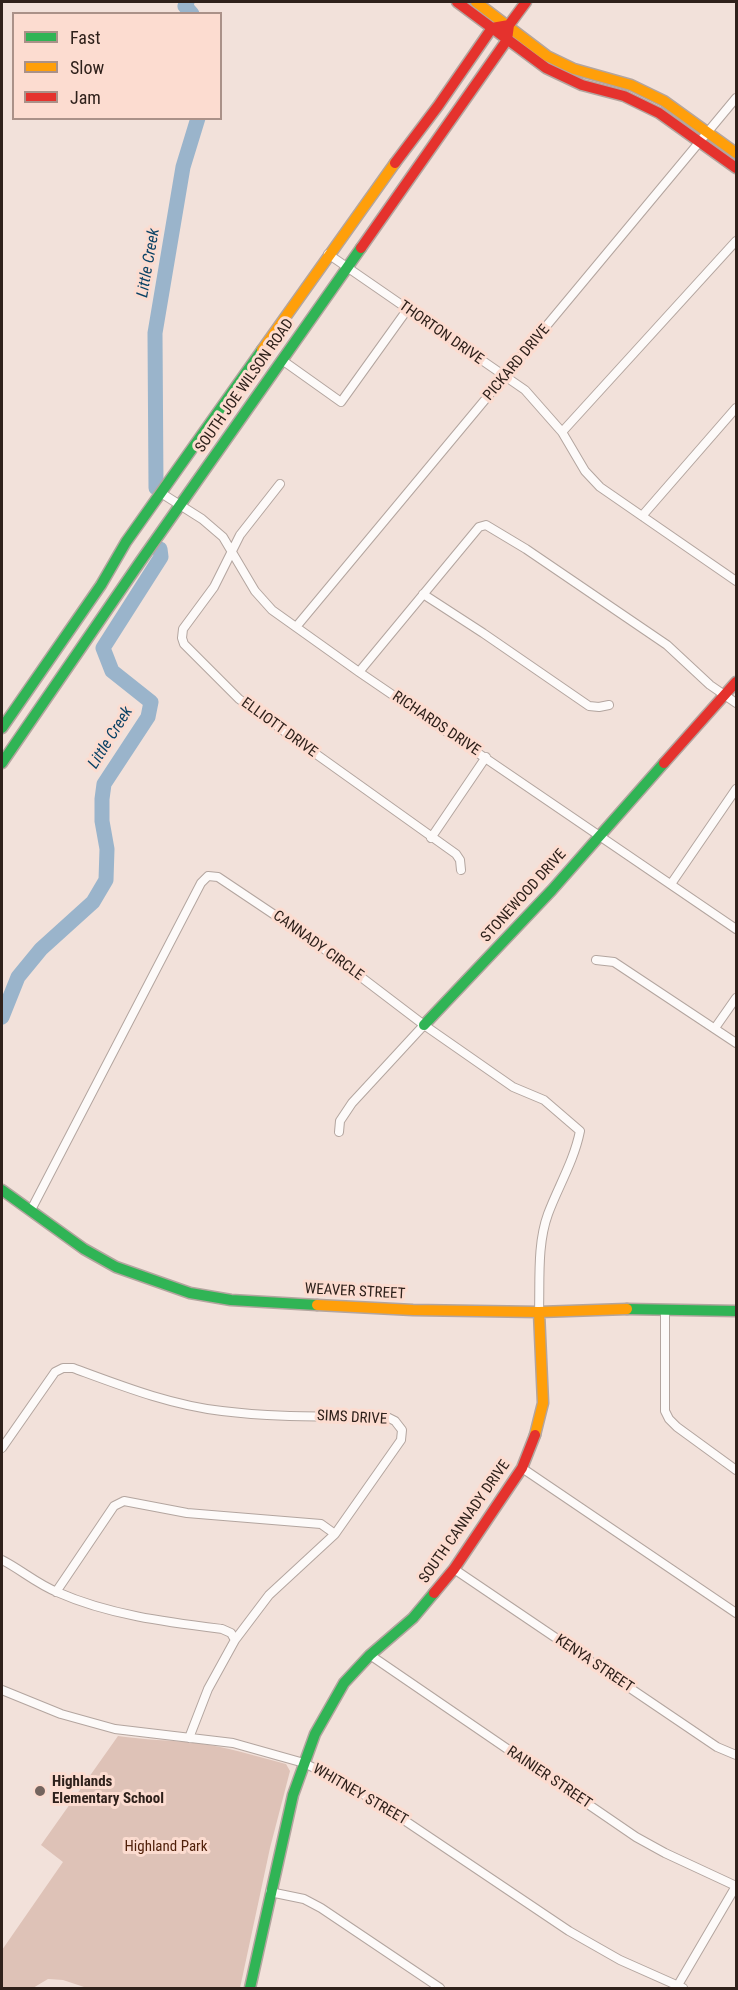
<!DOCTYPE html>
<html>
<head>
<meta charset="utf-8">
<style>
  body { margin:0 }
  #map { position:relative; width:738px; height:1990px; overflow:hidden; background:#f2e1da; font-family:"Roboto Condensed",sans-serif }
  canvas { display:block }
  .frame { position:absolute; inset:0; border:3px solid #2f211b; pointer-events:none }
  .legend { position:absolute; left:12px; top:12px; width:210px; height:108px; box-sizing:border-box; background:#fcdcd0; border:2px solid #aa9188; margin:0; padding:8px 10px; list-style:none; font-size:18px; color:#2f211b }
  .legend li { display:flex; align-items:center; gap:12px; height:30px }
  .legend b { width:30px; border:2px solid #aa9188 }
</style>
</head>
<body>
<div id="map">
<canvas width="738" height="1990"></canvas>
<div class="frame"></div>
<ul class="legend">
<li><b style="height:8px;background:#30b455"></b>Fast</li>
<li><b style="height:8px;background:#ff9f0a"></b>Slow</li>
<li><b style="height:8px;background:#e5322d"></b>Jam</li>
</ul>
</div>
<script>
const g = document.querySelector('canvas').getContext('2d');
g.lineJoin = 'round';
function paint(path, color) {
  g.fillStyle = color;
  g.fill(path, 'evenodd');
}
function trace(path, color, width, dash) {
  g.strokeStyle = color;
  g.lineWidth = width;
  g.lineCap = dash ? 'butt' : 'round';
  g.setLineDash(dash || []);
  g.stroke(path);
}
function write(font, color, halo, rows, align = 'center') {
  g.font = font + ' "Roboto Condensed",sans-serif';
  g.lineWidth = 6;
  g.setLineDash([]);
  g.textBaseline = 'middle';
  g.strokeStyle = halo;
  g.fillStyle = color;
  for (const [text, x, y, turn = 0] of rows) {
    g.save();
    g.translate(x, y);
    g.rotate((+turn || 0) * Math.PI / 180);
    g.textAlign = isNaN(turn) ? turn : align;
    if (halo) g.strokeText(text, 0, 0);
    g.fillText(text, 0, 0);
    g.restore();
  }
}
const green = new Path2D(`
  M118,1736C144,1740 170,1740 196,1743C227,1747 256,1756 286,1764L290,1771L270,1848L240,1988H87L63,1980L48,1979L33,1988H2V1950L63,1862L41,1845Z`);
const river = new Path2D(`
  M187,2L185,6L192,14
  M156,488L155,333L183,167L198,118
  M2,1017L18,977L41,949L93,902L106,880L107,849L102,821V799L104,784L148,717L151,702L112,671L103,648L161,557L160,549`);
const street = new Path2D(`
  M328,254L525,390L562,432L585,471L600,487L736,581
  M282,360L341,402L407,310
  M562,432L736,241
  M280,484L240,535L214,587L183,629L182,638L184,644L239,699L456,854L460,860L461,870
  M161,493L202,519L223,537L255,591L272,610L359,672L736,929
  M642,516L736,408
  M423,594L483,633L589,706L599,707L609,705
  M296,627L736,98
  M359,672L479,527L486,525L526,549L667,645L710,685L736,703
  M431,838L486,757
  M671,884L736,789
  M596,960L614,962L736,1043
  M715,1028L736,998
  M339,1132L340,1121L352,1103L424,1025
  M31,1210L201,883L208,876L218,877L315,942L424,1025L513,1087L544,1100L580,1131C574,1161 558,1187 548,1214C537,1244 540,1280 539,1312
  M665,1310V1411L669,1419L677,1427L736,1470
  M2,1448L55,1372L63,1368H73C122,1386 170,1405 222,1411C277,1418 333,1416 387,1417L395,1421L402,1430L401,1440L335,1534L269,1595L235,1640L208,1689L189,1738
  M522,1468L736,1613
  M2,1560C20,1569 37,1584 57,1592C109,1615 166,1622 222,1629L231,1633L235,1640
  M454,1569L717,1747L736,1755
  M56,1592L114,1506L124,1501L187,1513L321,1524L335,1534
  M370,1655L636,1837L665,1853L736,1886
  M2,1690L61,1714L115,1729L233,1743L304,1763L347,1784L395,1814L569,1931L620,1960L683,1988
  M270,1892L304,1899L321,1908L440,1988
  M678,1985L736,1886`);
const fast = new Path2D(`
  M2,728L101,585L126,542L262,350
  M2,763L140,562L361,248
  M424,1025L552,890L664,763
  M2,1190L84,1249L116,1267L190,1293L231,1300L317,1305
  M627,1309L736,1311
  M250,1988L293,1795L315,1734L344,1683L370,1655L413,1618L434,1593`);
const slow = new Path2D(`
  M476,2L547,56L574,69L631,85L664,101L736,153
  M262,350L395,163
  M317,1305L413,1310L539,1312L627,1309
  M535,1435L543,1403L539,1312`);
const jam = new Path2D(`
  M457,2L546,68L582,85L624,96L659,113L736,168
  M395,163L438,106L492,28L509,25
  M361,248L507,40L509,25L526,2
  M664,763L736,682
  M434,1593L454,1569L522,1468L535,1435`);
const markers = [
  [40,1791,6,"#73645e"]
];
const streetNames = [
  ["THORTON DRIVE",441,333,35],
  ["PICKARD DRIVE",517,363,-50],
  ["SOUTH JOE WILSON ROAD",245,386,-55],
  ["RICHARDS DRIVE",436,724,34],
  ["ELLIOTT DRIVE",279,728,36],
  ["STONEWOOD DRIVE",524,896,-48],
  ["CANNADY CIRCLE",318,946,36],
  ["WEAVER STREET",355,1292,3],
  ["SIMS DRIVE",352,1418,3],
  ["SOUTH CANNADY DRIVE",465,1522,-55],
  ["KENYA STREET",594,1664,34],
  ["RAINIER STREET",549,1778,34],
  ["WHITNEY STREET",360,1795,30]
];
const poiNames = [
  ["Highlands",52,1782],
  ["Elementary School",52,1799]
];
const parkNames = [
  ["Highland Park",166,1847]
];
const waterNames = [
  ["Little Creek",149,263,-80],
  ["Little Creek",111,738,-58]
];
paint(green, '#dec2b7');
trace(river, '#9ab4cb', 15);
trace(street, '#b3a59f', 10);
trace(fast, '#b3a59f', 13);
trace(slow, '#b3a59f', 13);
trace(jam, '#b3a59f', 13);
trace(street, '#fdfaf9', 8);
trace(fast, '#30b455', 10);
trace(slow, '#ff9f0a', 10);
trace(jam, '#e5322d', 10);
for (const [x, y, r, color] of markers) {
  const dot = new Path2D();
  dot.arc(x, y, r, 0, 2 * Math.PI);
  g.fillStyle = color;
  g.fill(dot);
  trace(dot, '#fcdcd0', 2);
}
write('15px', '#2f211b', '#fcdcd0', streetNames);
write('bold 15px', '#2f211b', '#fcdcd0', poiNames, 'left');
write('15px', '#51200a', '#fcdcd0', parkNames);
write('italic 16px', '#0a4265', '#fcdcd0', waterNames);
</script>
</body>
</html>
